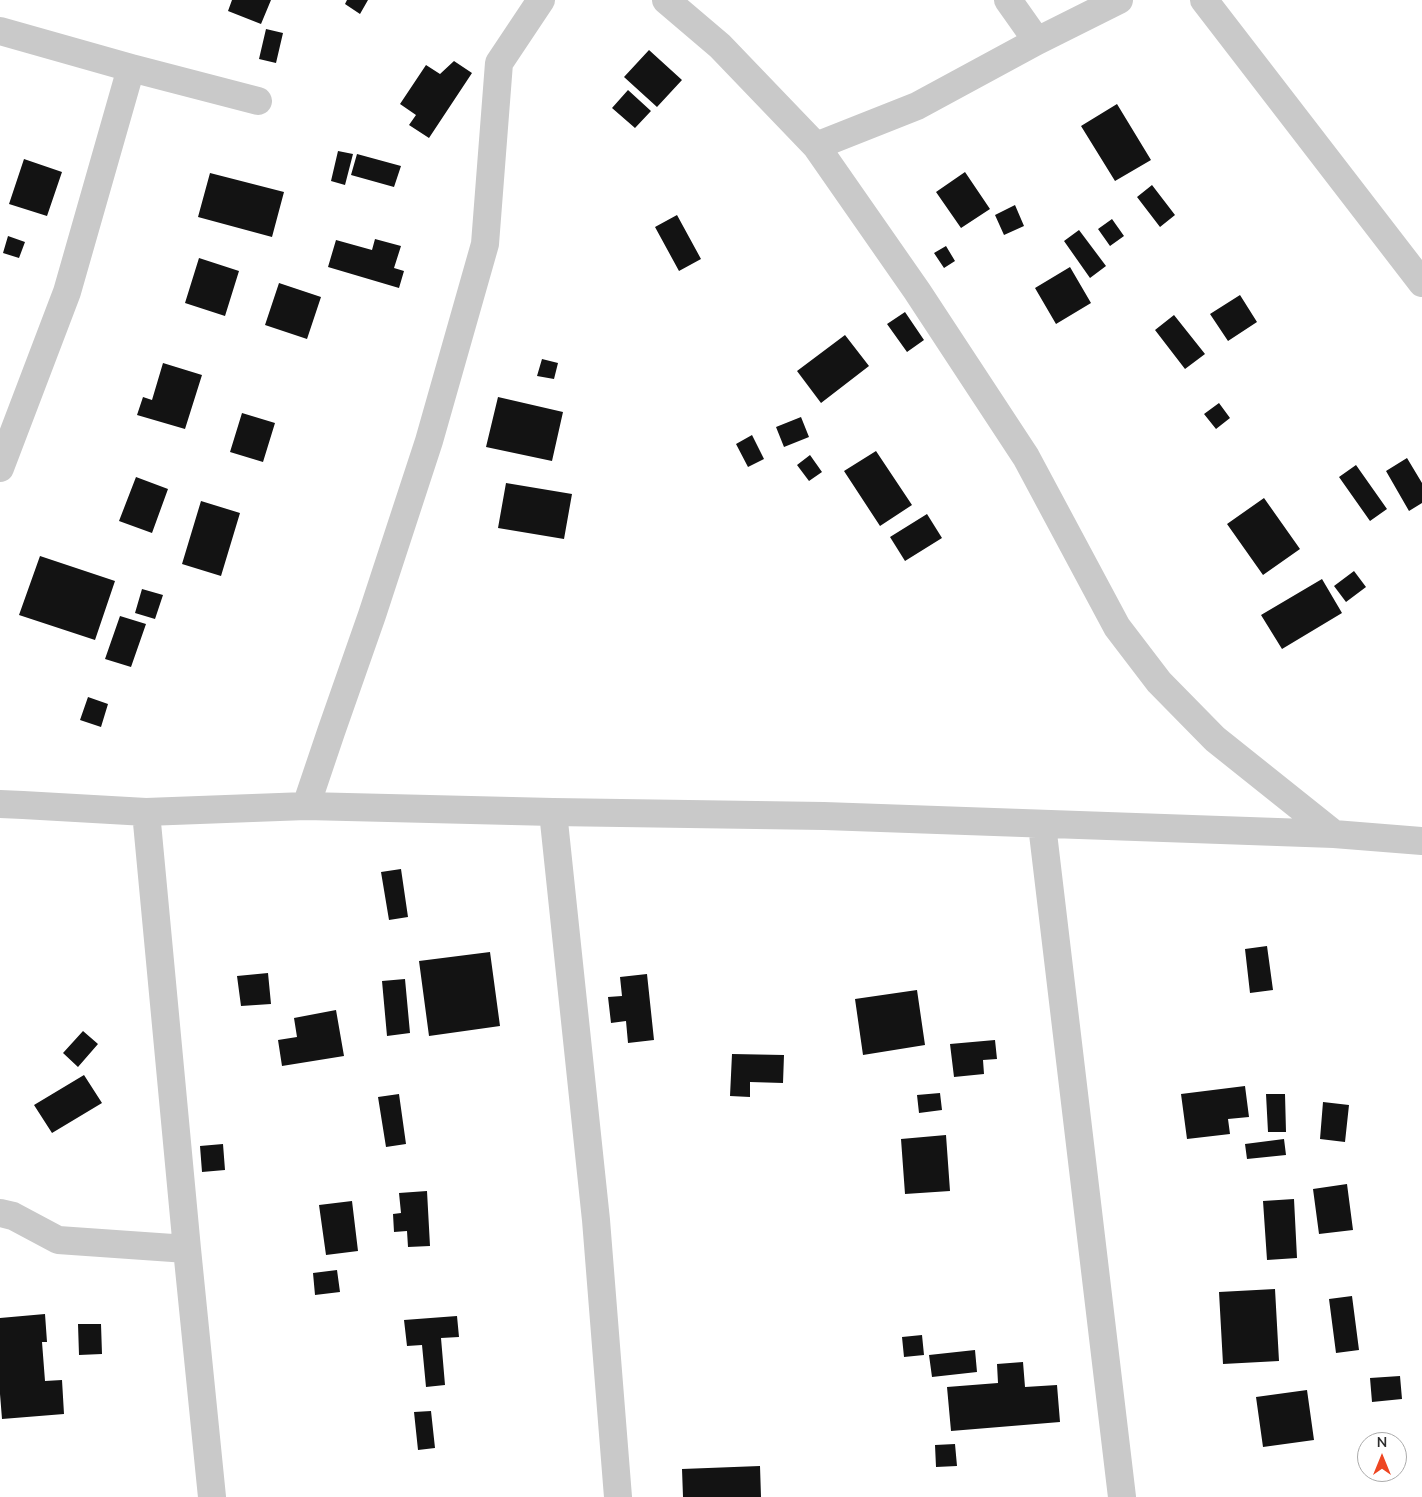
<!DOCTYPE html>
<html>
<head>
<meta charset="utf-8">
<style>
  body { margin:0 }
  #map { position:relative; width:1422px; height:1497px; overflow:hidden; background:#fff; font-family:"Nunito Sans",sans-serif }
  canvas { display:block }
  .north { position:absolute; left:1357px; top:1432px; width:50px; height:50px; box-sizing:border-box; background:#fff; border:1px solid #ababab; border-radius:50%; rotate:0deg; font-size:14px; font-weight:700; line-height:20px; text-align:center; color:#2c2c2c }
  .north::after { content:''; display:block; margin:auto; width:18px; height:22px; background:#ee4622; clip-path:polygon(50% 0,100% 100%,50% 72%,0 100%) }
</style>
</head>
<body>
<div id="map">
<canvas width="1422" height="1497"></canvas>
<div class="north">N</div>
</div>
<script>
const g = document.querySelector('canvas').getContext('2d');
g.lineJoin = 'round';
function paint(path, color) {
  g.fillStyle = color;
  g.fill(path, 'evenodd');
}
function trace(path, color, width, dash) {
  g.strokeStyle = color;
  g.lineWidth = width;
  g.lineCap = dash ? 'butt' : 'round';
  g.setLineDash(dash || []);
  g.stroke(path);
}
const building = new Path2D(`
  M232,0H271L261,24L228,11Z
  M347,0H368L360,14L345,4Z
  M266,29L283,33L276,63L259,59Z
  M649,50L682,80L657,107L624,77Z
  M454,61L472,73L429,138L409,125L416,115L400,104L426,65L440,74Z
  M628,90L651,111L635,128L612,108Z
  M1117,104L1151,160L1115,181L1081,126Z
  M338,151L353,154L345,185L331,181Z
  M357,154L401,166L394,187L351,175Z
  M24,159L62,172L47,216L9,204Z
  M965,172L990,209L961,228L936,192Z
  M210,173L284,192L272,237L198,217Z
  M1152,185L1175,215L1160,227L1137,197Z
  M1015,205L1024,226L1004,235L995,215Z
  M677,215L701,259L679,271L655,227Z
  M1112,219L1124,236L1110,246L1098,229Z
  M1079,230L1106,266L1090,278L1064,241Z
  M8,236L25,242L19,258L3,253Z
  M375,239L401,246L394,268L404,271L399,288L328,267L336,240L372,250Z
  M946,246L955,261L944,268L934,253Z
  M199,258L239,271L225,316L185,303Z
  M1070,267L1091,303L1056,324L1035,288Z
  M279,283L321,297L307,339L265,325Z
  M1240,295L1257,322L1228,341L1210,314Z
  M905,312L924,340L907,352L887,324Z
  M1174,315L1205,354L1185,369L1155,330Z
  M845,335L869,366L821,403L797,371Z
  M542,359L558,363L554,379L537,376Z
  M163,363L202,375L185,429L137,415L143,397L152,400Z
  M498,397L563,412L552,461L486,447Z
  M1219,403L1230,418L1216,429L1204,414Z
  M242,413L275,423L263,462L230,452Z
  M801,417L809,437L784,447L776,427Z
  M752,435L764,459L748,467L736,444Z
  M876,451L912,505L880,526L844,471Z
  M810,455L822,472L809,481L797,465Z
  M1407,458L1422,483V503L1409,511L1386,471Z
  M1356,465L1387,509L1370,521L1339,477Z
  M136,477L168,489L152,533L119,521Z
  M506,483L572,494L564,539L498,528Z
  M1264,498L1300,549L1263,575L1227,524Z
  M201,501L240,513L221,576L182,564Z
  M927,514L942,538L905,561L890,537Z
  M40,556L115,581L95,640L19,615Z
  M1354,571L1366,587L1346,602L1334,586Z
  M1322,579L1342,613L1282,649L1261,615Z
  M142,589L163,595L155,619L135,613Z
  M120,616L146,624L131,667L105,659Z
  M88,697L108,704L101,727L80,720Z
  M401,869L408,917L389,920L381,872Z
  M1267,946L1273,990L1250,993L1245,949Z
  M490,952L500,1026L429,1036L419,961Z
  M268,973L271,1004L241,1006L237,976Z
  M647,974L654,1040L628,1043L626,1021L611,1023L608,997L622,996L620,977Z
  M405,979L410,1033L387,1036L382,981Z
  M917,990L925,1045L863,1055L855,999Z
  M336,1010L344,1056L282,1066L278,1040L297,1037L294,1018Z
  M83,1031L98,1044L78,1067L63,1053Z
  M995,1040L997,1059L983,1060L984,1074L954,1077L950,1044Z
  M732,1054L784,1055L783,1083L750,1082V1097L730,1096Z
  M84,1075L102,1103L52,1133L34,1105Z
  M1245,1086L1249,1117L1228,1119L1230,1134L1187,1139L1181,1094Z
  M940,1093L942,1110L919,1113L917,1095Z
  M399,1094L406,1144L386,1147L378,1097Z
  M1266,1094H1285L1286,1132H1268Z
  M1323,1102L1349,1105L1345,1142L1320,1139Z
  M946,1135L950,1191L905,1194L901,1139Z
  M1284,1139L1286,1155L1247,1159L1245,1144Z
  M223,1144L225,1170L202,1172L200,1146Z
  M1347,1184L1353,1230L1319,1234L1313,1189Z
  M427,1191L430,1246L408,1247L407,1231L394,1232L393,1214L401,1213L399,1193Z
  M1294,1199L1297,1258L1267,1260L1263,1201Z
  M352,1201L358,1251L326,1255L319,1205Z
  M337,1270L340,1292L315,1295L313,1273Z
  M1275,1289L1279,1361L1223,1364L1219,1292Z
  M1352,1296L1359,1350L1336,1353L1329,1299Z
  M45,1314L47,1342H42L45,1381L62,1380L64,1414L2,1419L0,1394V1318Z
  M457,1316L459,1337L441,1338L445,1385L426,1387L422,1345L407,1346L404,1320Z
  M78,1324H101L102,1354L79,1355Z
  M922,1335L924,1355L904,1357L902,1337Z
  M975,1350L977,1372L932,1377L929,1355Z
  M1023,1362L1025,1387L1057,1385L1060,1422L951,1431L947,1387L998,1383L997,1364Z
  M1400,1376L1402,1399L1372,1402L1370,1378Z
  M1307,1390L1314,1440L1263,1447L1256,1397Z
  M431,1411L435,1448L418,1450L414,1412Z
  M955,1444L957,1466L936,1467L935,1445Z
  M760,1466L761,1497H683L682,1469Z`);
const street = new Path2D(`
  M666,0L720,46L816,146L917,291L1026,457L1117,627L1159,682L1215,739L1334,834
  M1008,0L1037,41
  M1204,0L1422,283
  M0,31L131,68L258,101
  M816,146L917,106L1037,41L1119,0
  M0,468L67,292L131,68
  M0,804L23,805L146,812L306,806L553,812L824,816L1334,834L1422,841
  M306,806L331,732L372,615L429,441L485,244L499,63L541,0
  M146,812L187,1249L212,1497
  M553,812L596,1220L618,1497
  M1042,825L1122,1497
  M0,1213L13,1216L58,1240L187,1249`);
paint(building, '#131313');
trace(street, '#c9c9c9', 28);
</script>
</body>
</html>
